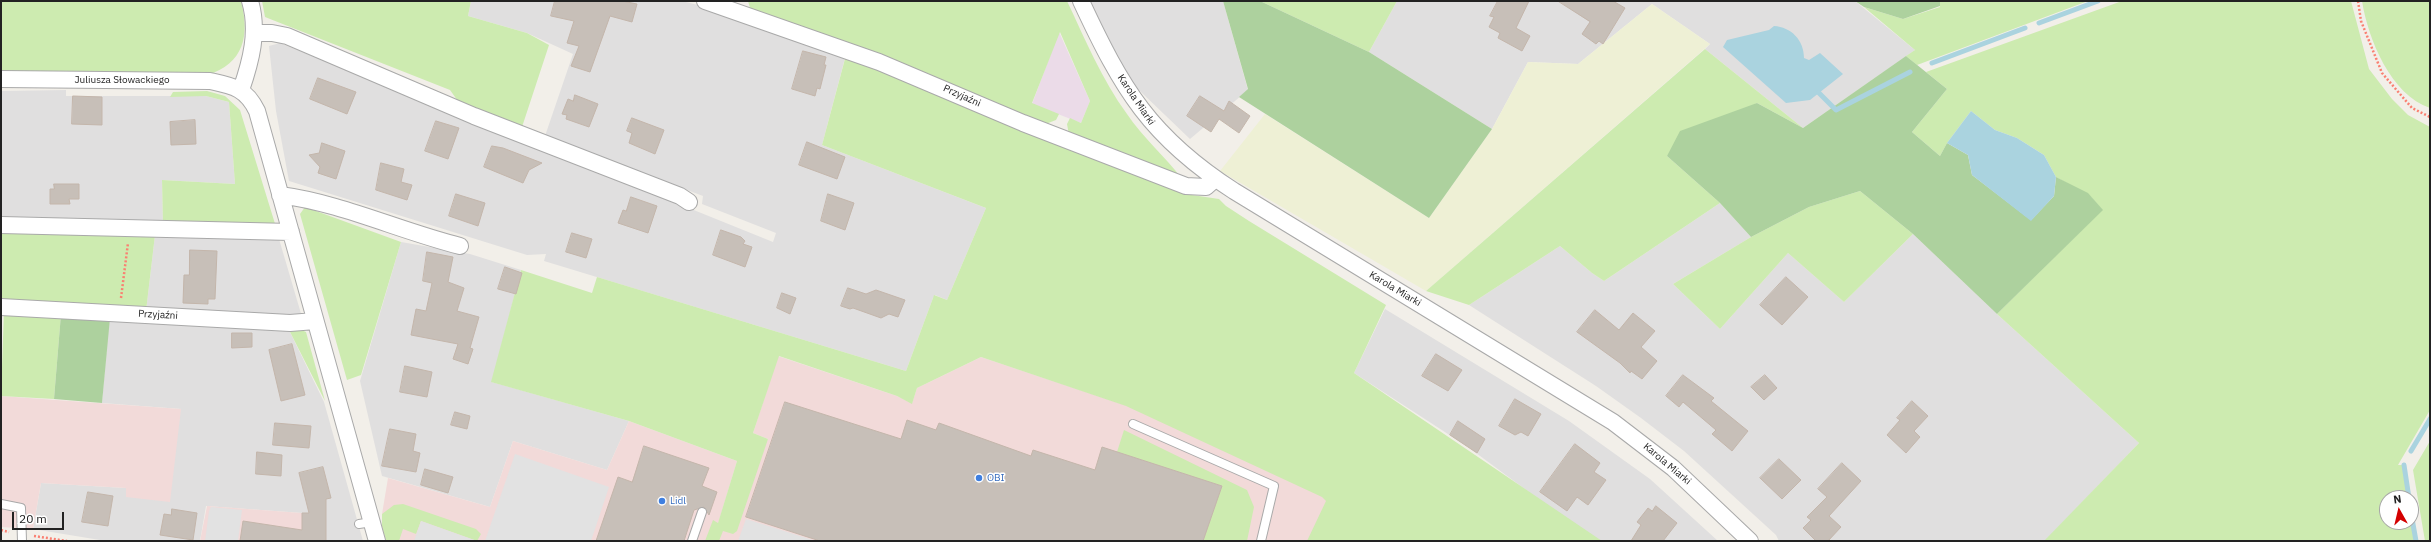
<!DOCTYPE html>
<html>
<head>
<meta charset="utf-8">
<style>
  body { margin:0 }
  #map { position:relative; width:2431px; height:542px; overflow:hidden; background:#f2efe9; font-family:"IBM Plex Sans",sans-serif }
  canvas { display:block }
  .frame { position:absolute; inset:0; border:2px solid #222; pointer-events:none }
  .north { position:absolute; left:2379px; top:490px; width:40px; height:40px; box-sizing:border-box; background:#fff; border:1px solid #a7a7a7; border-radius:50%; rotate:352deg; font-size:11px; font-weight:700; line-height:16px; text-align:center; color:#222 }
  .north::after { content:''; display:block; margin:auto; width:14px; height:18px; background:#d40000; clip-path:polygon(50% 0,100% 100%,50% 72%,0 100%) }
  .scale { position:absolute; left:12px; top:512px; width:52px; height:18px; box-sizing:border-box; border:2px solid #222; border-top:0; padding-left:5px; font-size:12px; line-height:14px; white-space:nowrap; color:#222; -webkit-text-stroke:3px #fff; paint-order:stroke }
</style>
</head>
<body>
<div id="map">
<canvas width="2431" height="542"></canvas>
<div class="frame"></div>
<div class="north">N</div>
<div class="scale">20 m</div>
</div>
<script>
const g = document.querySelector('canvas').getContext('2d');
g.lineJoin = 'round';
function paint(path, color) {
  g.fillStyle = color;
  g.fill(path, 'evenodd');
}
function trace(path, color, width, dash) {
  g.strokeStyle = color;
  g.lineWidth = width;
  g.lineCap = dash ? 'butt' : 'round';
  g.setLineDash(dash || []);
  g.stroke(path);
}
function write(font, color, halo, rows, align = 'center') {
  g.font = font + ' "IBM Plex Sans",sans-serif';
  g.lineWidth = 3;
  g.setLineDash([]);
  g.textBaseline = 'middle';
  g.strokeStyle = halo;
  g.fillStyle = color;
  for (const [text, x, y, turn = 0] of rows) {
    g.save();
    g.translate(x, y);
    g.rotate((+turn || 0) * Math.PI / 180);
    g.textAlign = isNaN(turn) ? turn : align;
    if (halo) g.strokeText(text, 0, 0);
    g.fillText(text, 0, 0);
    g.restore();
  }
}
const residential = new Path2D(`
  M471,1H682L710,8L845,58L822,145L986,208L947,300L935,295L933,298L906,371L544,261L546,254L527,255L289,181L276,111L269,46L280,43L773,242L776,233L702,204L703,196L545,136L573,54L527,33L468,16Z
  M1084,1H1223L1248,90L1190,139L1117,69Z
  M1397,1H1855L1915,50L1803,128L1705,49L1710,44L1652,4L1578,64L1528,62L1492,129L1369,52Z
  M66,90V96H206L229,102L235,184L162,180L163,224L1,219V91Z
  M1720,203L1751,237L1673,284L1720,329L1788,253L1844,302L1913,234L1997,314L2139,443L2045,541H1779L1776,535L1684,451L1641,418L1596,386L1469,305L1560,246L1592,273L1604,281Z
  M155,235L279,239L302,317L146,311Z
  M401,242L470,254L521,270L492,382L629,421L607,470L513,441L490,507L382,476L360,381Z
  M1385,309L1569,421L1650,479L1718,541H1595L1468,447L1354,373Z
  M109,318L288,328L324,402L363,541H302V513L206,506L200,541H106L33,529L41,483L126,488V497L181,409L102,403Z`);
const commercial = new Path2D(`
  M778,356L897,396L912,403L917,388L981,357L1125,405L1348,488L1320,541H386L382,526V514L388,478L490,507L513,441L607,470L629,421L737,461L718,524L768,439L753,433Z
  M1,396L181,409L170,502L126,497V488L41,483L33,529L1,527Z
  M207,506L302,513V541H200Z`);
const industrial = new Path2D(`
  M1059,32L1090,101L1081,123L1032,104Z`);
const farmland = new Path2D(`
  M1652,4L1710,44L1426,291L1220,171L1265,114L1429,218L1492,129L1528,62L1578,64Z`);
const grass = new Path2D(`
  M1,1H241C250,35 244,64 207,75L1,72Z
  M262,1H471L468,16L527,33L549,45L522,127L460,104L450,90L265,17Z
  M748,1H1067C1085,39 1102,80 1127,114C1143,138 1165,156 1182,179L1069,135L1067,124L1070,118L1081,123L1090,101L1060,32L1032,103L1059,114L1056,120L1043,125L762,16L750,8Z
  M1260,1H1397L1369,52Z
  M1940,1H2088L1917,65L1906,56L1915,50L1864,7L1903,19L1940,7Z
  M2122,1H2351L2369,69L2392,99L2408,115L2430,127V410L2398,465H2404L2409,498H2387V522H2411V509L2416,541H2044L2139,443L1997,314L2102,210L2091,197L2056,177L2044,155L2017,138L1995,130L1971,111L1947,143L1940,156L1912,132L1947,89L1926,72Z
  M2362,1H2430V108C2391,95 2368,39 2362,1Z
  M1705,49L1803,128L1757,103L1667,156L1720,203L1604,281L1592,273L1560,246L1469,305L1426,291Z
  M846,55L1192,195L1219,199L1226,206L1249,221L1386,305L1354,373L1602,541H1307L1326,501L1322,497L1126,406L981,357L917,388L912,404L897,396L779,356L753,433L768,439L737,531L733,534L723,531L719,541H705L713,520L718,523L737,461L629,421L491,382L521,270L592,293L597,277L906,371L933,298L934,295L947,300L986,208L822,145Z
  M207,91L225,96L240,110L276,227L163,226L162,180L235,184L229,102L206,96L170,97L173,92Z
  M1860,191L1913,234L1844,302L1788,253L1720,329L1673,284L1751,237L1809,207Z
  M305,207L401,242L361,375L347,380L300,214Z
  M1,229L155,235L146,311L1,302Z
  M4,310L61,314L54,399L1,396Z
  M288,328H297L306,332L325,401Z
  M1124,430L1247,490L1254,507L1247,541H1203L1222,486L1117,452Z
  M2430,441V541H2425L2413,470Z
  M403,504L476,529L481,534L477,541L421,521L416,534L403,529L399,541H386L382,526V514L394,505Z`);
const forest = new Path2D(`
  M1223,1H1260L1369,52L1492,129L1429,218L1239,97L1248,89Z
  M1855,1H1940V6L1903,19L1864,7Z
  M1906,56L1947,89L1912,132L1940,156L1947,143L1968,155L1972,175L2031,220L2054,196L2056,177L2088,193L2103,210L1997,314L1913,234L1860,191L1809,207L1751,237L1720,203L1667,156L1680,131L1757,103L1803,128Z
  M61,314L110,318L102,403L54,399Z`);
const parking = new Path2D(`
  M515,454L609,487L591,541H485Z
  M211,507L242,510L238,541H205L209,511Z
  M746,519L816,541H738Z
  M421,521L477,541H414Z`);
const water = new Path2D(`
  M1774,26C1791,27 1804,40 1804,58L1809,60L1820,53L1843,74L1810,100L1786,103L1723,47L1727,40L1769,30Z
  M1971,111L1995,130L2017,138L2044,155L2056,177L2054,196L2031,221L1972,175L1968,155L1947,143Z`);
const stream = new Path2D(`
  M2039,23L2098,1
  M1932,63L2025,28
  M1819,93L1836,110L1910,72
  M2411,451L2430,419
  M2404,465L2409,498
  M2411,513L2416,541`);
const building = new Path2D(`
  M555,1H622L637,4L632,22L610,16L590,72L571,66L579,46L567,43L574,21L551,16Z
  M1498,1H1529L1516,28L1530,36L1522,51L1498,38L1500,33L1489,27L1494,17L1490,16Z
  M1558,1H1613L1625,8L1603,44L1599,41L1596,44L1582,34L1590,22Z
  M803,51L826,57L824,65H826L820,89L817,88L815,96L792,89Z
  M318,78L356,92L347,114L310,99Z
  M575,95L598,104L589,127L566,119L567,115L562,114L568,99L573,101Z
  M73,96L102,97V125L72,124Z
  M1200,96L1224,111L1229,101L1250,116L1239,133L1219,119L1211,132L1187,116Z
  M632,118L664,130L655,154L629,143L632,133L627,131Z
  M195,120L196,144L171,145L170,122Z
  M436,121L459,128L448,159L425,151Z
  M807,142L845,157L837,179L799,165Z
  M322,143L345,151L336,179L318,173L320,167L309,155L319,153Z
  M492,146L503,148L542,163L529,170L523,183L484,167Z
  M381,163L404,169L401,182L412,185L407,200L376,190Z
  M54,184H79V199H69L70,204H50V189H54Z
  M456,194L485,203L478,226L449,216Z
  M828,194L854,203L845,230L821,221Z
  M631,197L657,206L648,233L618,223L623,210L626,211Z
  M721,230L741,237L745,241L743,244L752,247L745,267L713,255Z
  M572,233L592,239L586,258L566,252Z
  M190,250L217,251L215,299H208V304L183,303L184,275H189Z
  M427,252L453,257L448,282L464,288L457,311L479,317L470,348L473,349L468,364L453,359L458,344L411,335L416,309L426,311L432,283L423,281Z
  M505,267L522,273L516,294L498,289Z
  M1786,277L1808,297L1782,325L1760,305Z
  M848,288L866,294L876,290L905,300L898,317L889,314L881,318L853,308L850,309L841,306Z
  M782,293L796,298L790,314L777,308Z
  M1595,310L1619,330L1633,313L1655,331L1641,347L1657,361L1642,379L1631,371L1630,373L1620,363L1577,332Z
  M232,333H252V347L232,348Z
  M292,344L305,395L281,401L269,350Z
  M1436,354L1462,370L1448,391L1422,376Z
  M405,366L432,372L427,397L400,392Z
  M1683,375L1714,398L1711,401L1748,431L1732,451L1712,434L1716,430L1683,402L1679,407L1666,396Z
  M1765,375L1777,388L1764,400L1751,387Z
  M1515,399L1541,414L1528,436L1521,432L1515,435L1499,426Z
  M1912,401L1928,416L1914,431L1920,437L1906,453L1887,435L1900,420L1897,418Z
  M785,402L901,439L907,420L936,430L939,423L1031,456L1033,450L1095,470L1102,447L1222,486L1203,541H820L746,517Z
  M455,412L470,416L467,429L451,425Z
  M1458,421L1485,439L1477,453L1450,435Z
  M275,423L311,426L309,448L273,445Z
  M390,429L416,434L413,451L420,453L416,472L382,466Z
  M1575,444L1600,463L1594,472L1606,480L1588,505L1577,497L1567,511L1540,492Z
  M644,446L709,468L702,486L717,492L709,515L704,507L694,510L684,541H596L618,477L632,482Z
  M257,452L282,455L281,476L256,474Z
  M1779,459L1801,480L1782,499L1760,478Z
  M1842,463L1861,481L1829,516L1841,527L1828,541H1816L1803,528L1811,520L1807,517L1827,497L1818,489Z
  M323,467L331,498L326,499V541H240L243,521L302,530V513H309L299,473Z
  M425,469L453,477L448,493L421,485Z
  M88,492L113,496L108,526L82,522Z
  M1656,506L1677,523L1663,541H1631L1641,525L1637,522L1648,508L1652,511Z
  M172,509L197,513L193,540L160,535L164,514L171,515Z`);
const path = new Path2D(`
  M2358,1L2361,21L2382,73L2412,108L2430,117
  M121,298L128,243
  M1,530L9,532
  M34,536L67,541`);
const service = new Path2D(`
  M1133,424L1274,486L1261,541
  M1,504L21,508L22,541
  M359,524L372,522
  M692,541L702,512`);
const minor = new Path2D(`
  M705,1L879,62L1023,123L1186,186L1206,187L1215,179
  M1081,1C1122,89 1150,137 1234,191L1613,422L1673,468L1750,541
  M254,33H272L287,36L474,116L680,196L689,202
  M1,79L210,81C233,86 246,88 257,111L377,541
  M241,90C251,61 259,31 250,1
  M280,195C341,203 400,231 460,246
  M1,225L291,232
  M1,307L290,323L315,321`);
const markers = [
  [979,478,4,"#3f7fe0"],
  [662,501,4,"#3f7fe0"]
];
const streetNames = [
  ["Juliusza Słowackiego",122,80],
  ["Przyjaźni",962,96,24],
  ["Karola Miarki",1136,100,56],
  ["Karola Miarki",1395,289,31],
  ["Przyjaźni",158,315,3],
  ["Karola Miarki",1667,464,40]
];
const shopNames = [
  ["OBI",987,478],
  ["Lidl",670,501]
];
paint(residential, '#e0dfdf');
paint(commercial, '#f2dad9');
paint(industrial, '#ebdbe8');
paint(farmland, '#eef0d5');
paint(grass, '#cdebb0');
paint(forest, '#add19e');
paint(parking, '#e2e2e2');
paint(water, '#aad3df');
trace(stream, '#aad3df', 5);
paint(building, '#c7bfb8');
trace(building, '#c4b6ab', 1);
trace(service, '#a9a9a9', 10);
trace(minor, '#a9a9a9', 18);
trace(path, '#fa8072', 2.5, [2, 2]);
trace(service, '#fff', 8);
trace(minor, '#fff', 16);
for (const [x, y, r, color] of markers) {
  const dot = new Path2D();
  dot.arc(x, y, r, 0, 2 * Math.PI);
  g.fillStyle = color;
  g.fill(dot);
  trace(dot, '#fff', 1.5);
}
write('10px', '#222', '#fff', streetNames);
write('10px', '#366cbe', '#fff', shopNames, 'left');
</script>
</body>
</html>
